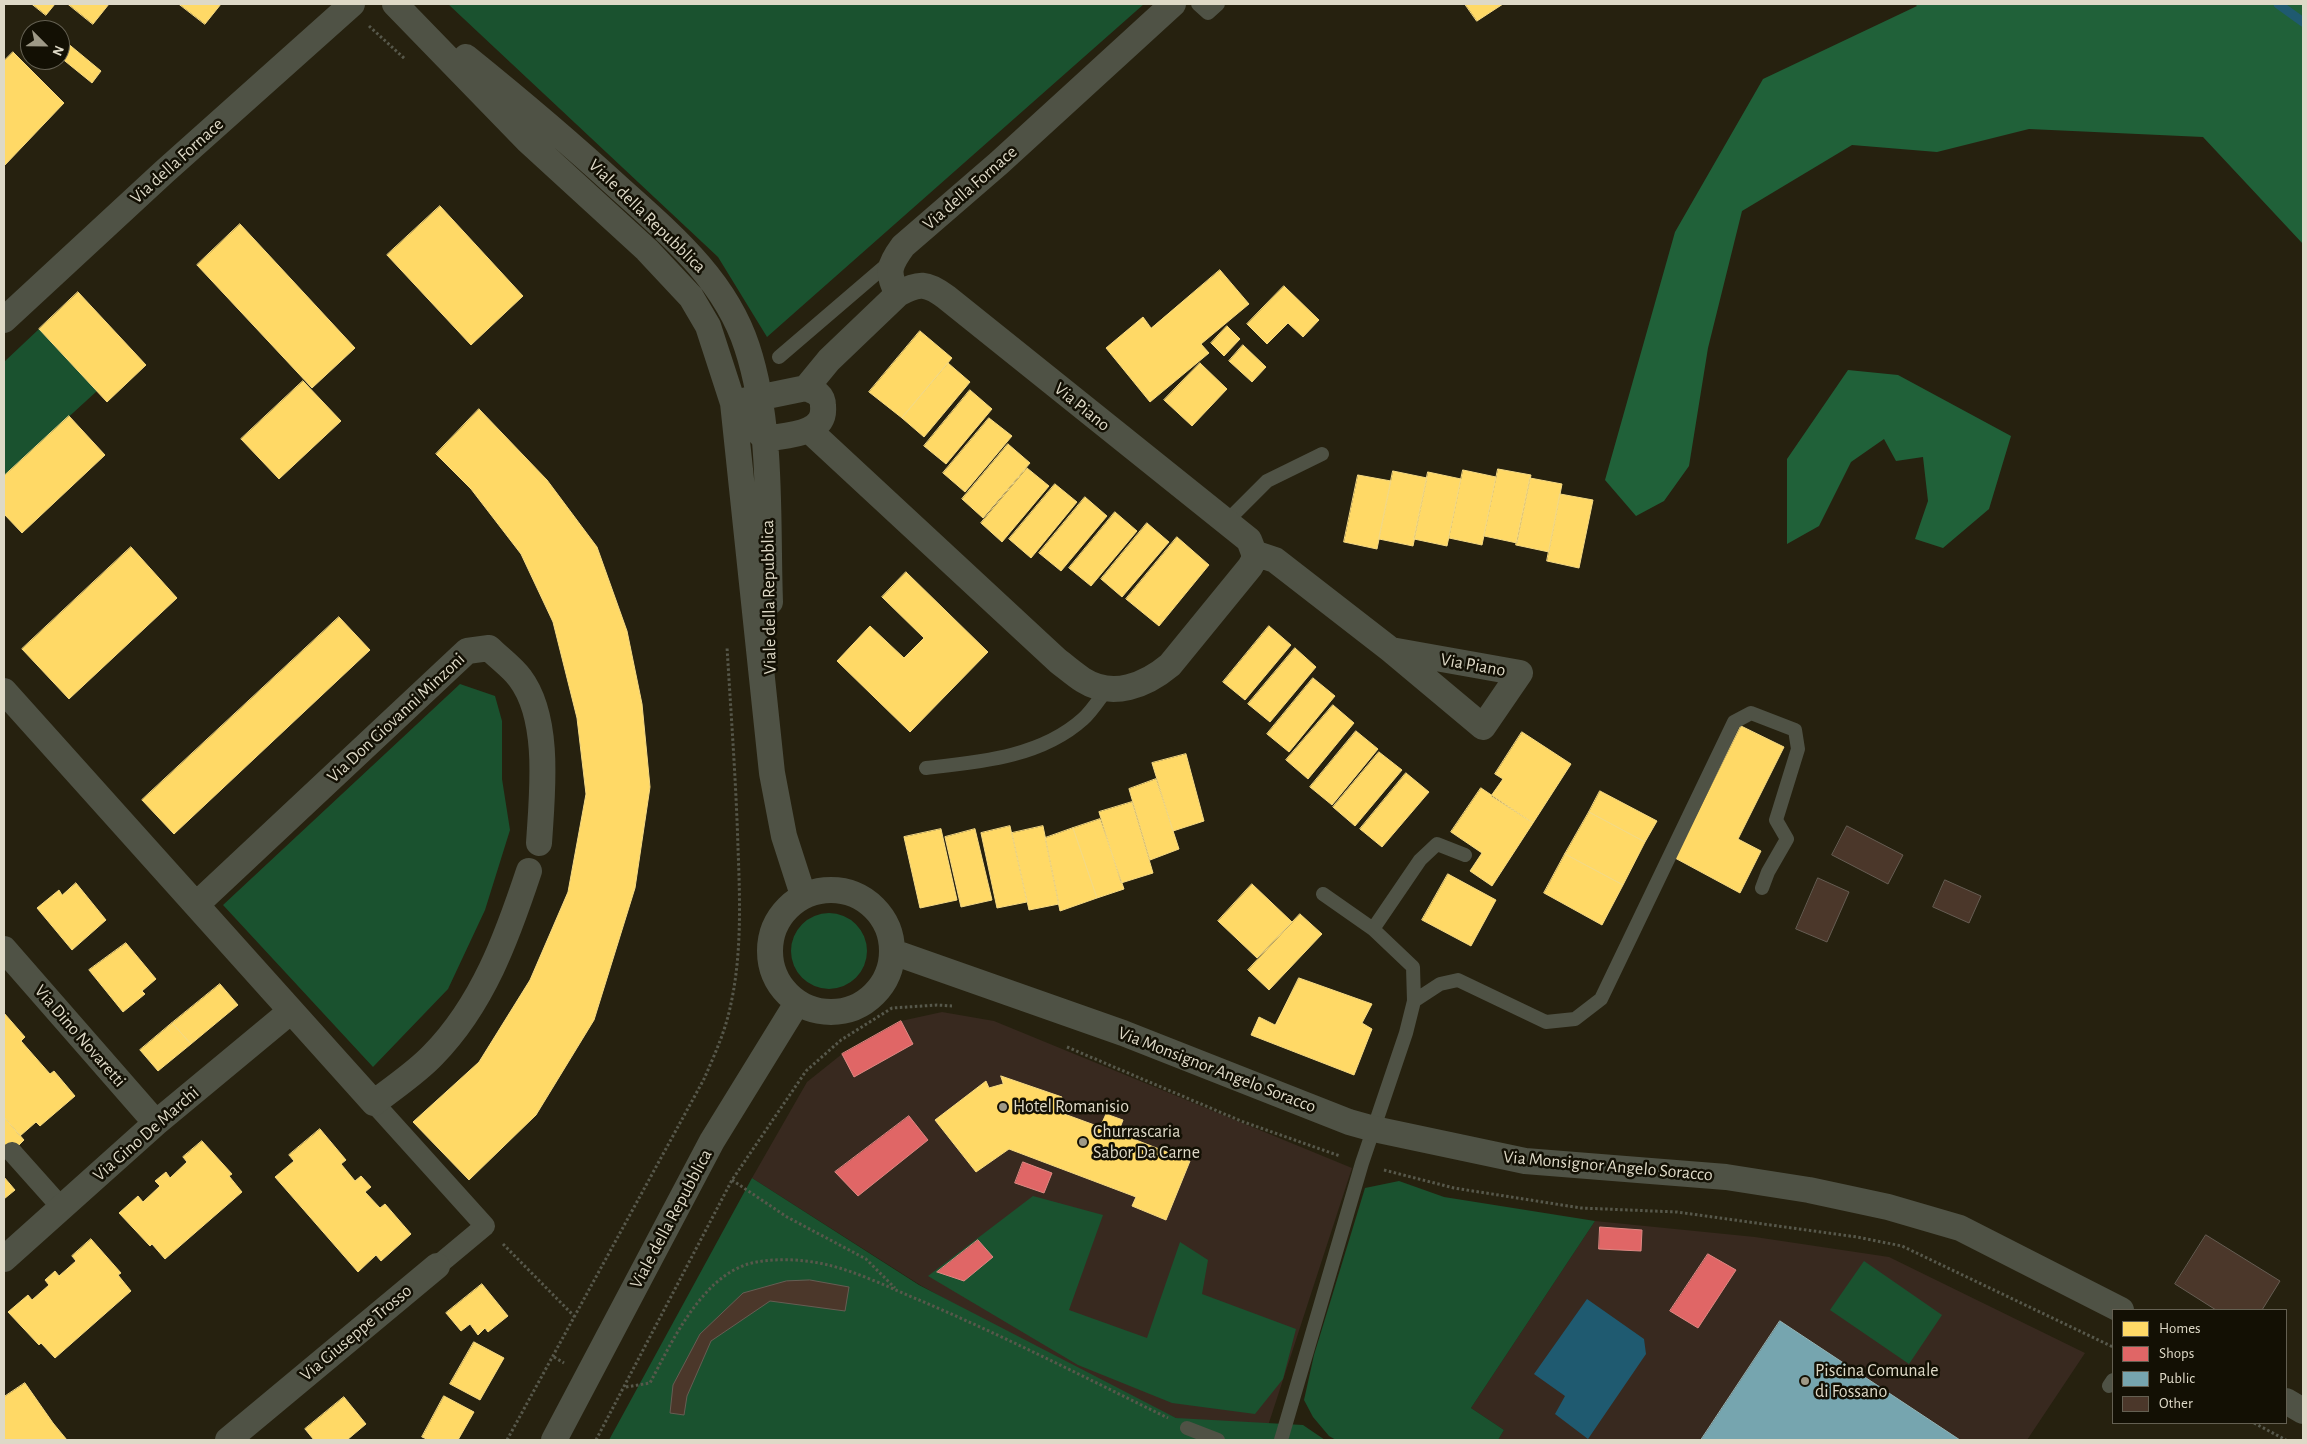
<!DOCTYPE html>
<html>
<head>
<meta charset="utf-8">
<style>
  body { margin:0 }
  #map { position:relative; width:2307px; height:1444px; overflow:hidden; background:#26210f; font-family:"Alegreya Sans",sans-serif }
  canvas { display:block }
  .frame { position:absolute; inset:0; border:5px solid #ded9c7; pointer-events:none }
  .legend { position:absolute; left:2112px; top:1309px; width:175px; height:115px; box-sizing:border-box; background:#131004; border:1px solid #646052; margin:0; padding:6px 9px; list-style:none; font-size:15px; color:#ded9c7 }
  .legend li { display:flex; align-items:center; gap:10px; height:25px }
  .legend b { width:25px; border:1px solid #646052 }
  .north { position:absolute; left:20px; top:20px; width:50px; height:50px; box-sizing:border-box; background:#131004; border:1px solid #646052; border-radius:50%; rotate:113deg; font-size:14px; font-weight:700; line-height:20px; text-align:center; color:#ded9c7 }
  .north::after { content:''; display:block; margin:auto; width:18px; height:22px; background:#9e9987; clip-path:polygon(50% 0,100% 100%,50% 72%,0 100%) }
</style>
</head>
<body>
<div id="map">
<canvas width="2307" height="1444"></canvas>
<div class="frame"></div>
<ul class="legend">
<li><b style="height:14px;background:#ffd966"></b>Homes</li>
<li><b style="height:14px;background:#e06666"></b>Shops</li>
<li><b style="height:14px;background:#76a5af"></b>Public</li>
<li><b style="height:14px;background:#4b372a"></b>Other</li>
</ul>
<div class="north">N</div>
</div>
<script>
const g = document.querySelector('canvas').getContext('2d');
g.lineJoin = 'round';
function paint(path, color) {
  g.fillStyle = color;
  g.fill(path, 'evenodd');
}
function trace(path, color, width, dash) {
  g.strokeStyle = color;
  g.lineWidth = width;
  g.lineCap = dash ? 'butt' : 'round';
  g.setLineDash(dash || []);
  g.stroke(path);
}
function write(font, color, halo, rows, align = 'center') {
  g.font = font + ' "Alegreya Sans",sans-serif';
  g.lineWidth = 5;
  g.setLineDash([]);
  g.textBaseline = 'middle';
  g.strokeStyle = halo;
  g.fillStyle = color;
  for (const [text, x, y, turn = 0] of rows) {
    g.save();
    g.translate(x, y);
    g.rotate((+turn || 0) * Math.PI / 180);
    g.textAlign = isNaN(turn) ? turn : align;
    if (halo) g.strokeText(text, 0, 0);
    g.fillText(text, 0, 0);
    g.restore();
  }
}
const commercial = new Path2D(`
  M942,1012L994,1021L1352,1168L1265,1435L1176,1418L1089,1379L920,1285L752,1178L807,1082L842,1054L901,1021Z
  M1595,1221L1755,1237L1889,1257L2085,1353L2027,1440H1498L1504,1430L1471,1408Z`);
const green = new Path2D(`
  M448,4H1144L767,337L718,257Z
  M39,329L97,391L4,476V362Z
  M460,684L495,696L502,721V779L510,830L485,910L448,989L373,1067L223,905Z
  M791 951a38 38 0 1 1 76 0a38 38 0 1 1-76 0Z
  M752,1178L919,1285L1176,1418L1303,1425L1325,1440H609Z
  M1399,1181L1444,1197L1595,1221L1471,1408L1504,1430L1498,1440H1336L1329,1436L1313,1417L1304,1400L1314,1355L1365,1188Z
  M1033,1196L1103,1215L1069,1310L1147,1338L1180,1242L1208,1260L1202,1294L1296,1329L1283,1379L1255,1414L1172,1403L1078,1365L928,1276Z
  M1864,1261L1942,1315L1909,1364L1830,1310Z`);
const forest = new Path2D(`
  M1915,4H2303V244L2203,137L2029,129L1937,152L1852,145L1742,211L1708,348L1689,466L1664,501L1636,516L1605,480L1675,232L1763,79L1917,6Z
  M1848,370L1898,375L2011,436L1989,509L1943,548L1915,539L1928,501L1923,457L1896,461L1884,439L1851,462L1819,526L1787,544V459Z`);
const water = new Path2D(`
  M1587,1299L1644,1339L1646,1354L1588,1439L1555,1414L1565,1396L1534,1374Z`);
const homes = new Path2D(`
  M32,4H55L46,15Z
  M68,4H109L93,24Z
  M179,4H221L205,24Z
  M1465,4H1503L1477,21Z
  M60,37L101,71L92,83L60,57Z
  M13,52L64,103L4,166V61Z
  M440,206L523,296L471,345L387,255Z
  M240,224L355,348L312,388L197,265Z
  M1220,270L1249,304L1201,344L1209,353L1150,402L1106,348L1143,317L1151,328Z
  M1284,286L1319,320L1303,337L1288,323L1267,344L1247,324Z
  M78,292L146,365L107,402L39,329Z
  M1227,326L1240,339L1224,356L1211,343Z
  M920,331L952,358L902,418L869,392Z
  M1243,345L1266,367L1252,382L1229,361Z
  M948,363L970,382L924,437L902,418Z
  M1200,363L1227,389L1192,426L1164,400Z
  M303,381L341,421L279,479L241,439Z
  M970,390L992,409L946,464L924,446Z
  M479,409L547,480L597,547L627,631L642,704L650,787L635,888L594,1020L536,1115L469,1180L413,1122L479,1062L530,980L568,892L586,794L577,718L553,622L521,554L471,489L436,454Z
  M69,416L105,455L22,533L4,514V476Z
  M989,418L1012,436L965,492L943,473Z
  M1008,444L1030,463L983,518L962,499Z
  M1027,468L1049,486L1002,542L981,523Z
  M1498,469L1531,475L1517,543L1484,536Z
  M1463,470L1496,477L1482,545L1449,538Z
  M1393,471L1427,478L1413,546L1379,539Z
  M1428,472L1461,479L1447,546L1414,539Z
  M1358,475L1391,481L1377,549L1344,542Z
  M1530,478L1562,484L1549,552L1516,545Z
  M1055,484L1077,502L1031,558L1009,539Z
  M1560,494L1593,500L1579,568L1547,561Z
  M1085,497L1107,516L1061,571L1039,553Z
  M1115,512L1137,531L1091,586L1069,568Z
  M1147,523L1169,542L1122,597L1101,579Z
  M1177,537L1209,565L1159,626L1126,599Z
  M131,547L177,598L69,699L22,649Z
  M906,572L988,652L910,732L837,661L870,626L904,658L924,638L882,597Z
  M339,617L370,650L174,834L142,800Z
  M1269,626L1291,645L1245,700L1223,682Z
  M1295,648L1316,667L1270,722L1248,704Z
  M1313,678L1335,696L1289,752L1267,734Z
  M1333,705L1354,723L1308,779L1286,760Z
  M1741,726L1784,747L1738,839L1761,851L1740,893L1675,858Z
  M1356,731L1378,749L1332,805L1310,787Z
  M1522,732L1571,764L1533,823L1491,796L1503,779L1495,774Z
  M1379,752L1402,770L1355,826L1333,807Z
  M1186,754L1204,821L1173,831L1152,763Z
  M1406,773L1429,792L1382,847L1360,829Z
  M1156,779L1179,849L1150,860L1129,789Z
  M1481,788L1533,823L1492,886L1470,871L1482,853L1451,832Z
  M1600,791L1657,821L1645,842L1589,812Z
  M1132,802L1153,873L1121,883L1099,812Z
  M1589,812L1645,842L1623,885L1565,854Z
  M1100,819L1124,889L1097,898L1073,828Z
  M1010,826L1027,902L997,908L981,833Z
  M1043,826L1059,904L1029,910L1012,833Z
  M1073,828L1097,898L1060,911L1045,838Z
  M941,829L957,900L920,908L904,837Z
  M975,829L992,900L961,907L945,837Z
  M1565,854L1623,885L1602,925L1544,893Z
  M1448,874L1496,900L1471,946L1422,920Z
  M76,883L106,920L72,950L37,908L59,890L62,895Z
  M1252,884L1292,922L1257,958L1218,921Z
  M1300,914L1322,934L1269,990L1248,970Z
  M126,943L156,979L142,991L145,994L123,1012L89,970Z
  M1299,978L1372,1004L1362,1023L1372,1029L1354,1075L1251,1035L1259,1017L1275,1025Z
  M220,984L238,1005L191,1044L172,1023Z
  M4,1013L25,1037L21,1041L50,1074L54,1071L75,1096L40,1126L36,1122L20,1136L4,1117Z
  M172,1023L191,1044L158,1071L140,1050Z
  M1001,1076L1062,1097L1056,1111L1100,1127L1106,1114L1123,1120L1118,1133L1190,1161L1166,1220L1132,1206L1136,1197L1009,1149L976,1172L935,1120L986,1081L989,1088L1003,1084Z
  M4,1117L24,1140L4,1160Z
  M320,1129L346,1160L341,1164L355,1181L361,1176L371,1187L365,1192L380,1208L385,1204L411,1234L381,1261L376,1255L358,1272L275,1177L294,1161L289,1155Z
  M202,1141L232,1174L229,1176L242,1192L165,1259L152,1244L150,1246L119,1213L138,1196L143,1202L160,1186L155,1181L166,1172L170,1178L187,1162L183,1157Z
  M4,1177L15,1190L4,1199Z
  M91,1239L121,1273L118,1275L131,1291L55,1358L41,1343L39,1345L8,1312L28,1295L32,1300L49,1285L45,1280L55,1271L59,1276L76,1261L72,1256Z
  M482,1284L508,1316L488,1332L485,1328L478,1335L470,1324L461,1331L446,1313Z
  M474,1342L504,1358L480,1400L450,1384Z
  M25,1383L53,1423L67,1440H4V1397Z
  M444,1396L474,1412L458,1440H429L422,1437Z
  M344,1397L366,1424L347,1440H314L305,1429Z`);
const shops = new Path2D(`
  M901,1021L913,1044L854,1077L842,1054Z
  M909,1116L928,1140L858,1196L835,1172Z
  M1023,1162L1052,1173L1044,1193L1015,1183Z
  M1600,1227L1642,1230L1641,1251L1599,1249Z
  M978,1240L993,1257L964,1281L937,1272Z
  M1708,1254L1736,1270L1698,1328L1670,1311Z`);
const public = new Path2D(`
  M1780,1321L1960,1440H1701Z`);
const stream = new Path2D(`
  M2278,4L2303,22`);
const building = new Path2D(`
  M1847,826L1903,855L1888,884L1832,855Z
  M1818,878L1849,892L1827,942L1796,929Z
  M1945,880L1981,896L1969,923L1933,907Z
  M2206,1235L2280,1281L2262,1310H2216L2175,1284Z
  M810,1280L849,1287L845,1311L770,1301L711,1341L687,1396L684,1415L670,1413L673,1385L700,1334L743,1293L786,1281Z`);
const path = new Path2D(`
  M369,26L405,59
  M1067,1047L1241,1121L1340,1156
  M1384,1170L1454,1188L1581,1208L1677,1212L1857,1237L1902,1246L2113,1347
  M732,1180L787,1217L866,1259L895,1288
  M503,1244L575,1317
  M554,1357L564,1363
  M626,1387L650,1383C671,1343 700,1281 745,1265C769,1257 804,1259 828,1265C855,1271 893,1289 919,1300C1004,1336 1086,1378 1168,1418
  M2254,1423L2286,1440
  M507,1440L704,1079C714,1056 725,1032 730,1008C742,956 740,901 738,848C736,781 731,714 727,647
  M596,1440L732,1180L806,1071L841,1040L892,1008L937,1005L952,1006`);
const service = new Path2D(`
  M1198,4L1208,13L1218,4
  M779,357L891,261
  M1226,522L1267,481L1322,454
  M926,768C980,762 1041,757 1083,719C1092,711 1100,698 1107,689
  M1373,929L1420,860L1437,844L1465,855
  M1414,1001L1440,984L1458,980L1546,1022L1575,1019L1601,999L1734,722L1751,713L1795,730L1798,749L1776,820L1787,839L1768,872L1762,888
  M2109,1386L2113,1380
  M1187,1428L1218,1440
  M1281,1440L1362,1163L1406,1033L1414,1001L1413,967L1373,929L1323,894`);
const pedestrian = new Path2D(`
  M374,1103L485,1226L437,1266
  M12,1152L62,1208`);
const minor = new Path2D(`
  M395,4L528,141L647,250L691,297L708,326L733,403L772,773L784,836L803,895
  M466,57C518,99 569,142 618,187C669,233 725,279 747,347C773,426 767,519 770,602
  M898,294C919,282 927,283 946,297L1249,540L1254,553L1275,560L1391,650L1483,727L1520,673L1391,650
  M4,320L164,172L352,4
  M806,388L829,360L898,294C886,273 889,265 903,246L999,163L1173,4
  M806,388C816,392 823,395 823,406C826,436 785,435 765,439L733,403Z
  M810,431L1058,661C1066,667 1074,674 1083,680C1113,699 1146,685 1170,665L1250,567L1254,560V553
  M4,691L374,1103C394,1087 416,1073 433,1055C483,1004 507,937 529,871
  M770 951a61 61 0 1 1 122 0a61 61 0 1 1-122 0Z
  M197,904L467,651L489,648C499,658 512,667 520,678C551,719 542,795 539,843
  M4,949L156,1123
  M893,952L1123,1033L1349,1122L1374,1129L1525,1161L1726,1177L1809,1190L1888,1207L1960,1228L2121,1310
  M4,1259L156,1123L291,1011
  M2286,1401L2303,1411
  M228,1440L437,1266
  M554,1440L712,1141L797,1003`);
const markers = [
  [1003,1107,5,"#9e9987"],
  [1083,1142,5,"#9e9987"],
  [1805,1381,5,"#9e9987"]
];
const streetNames = [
  ["Via della Fornace",177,161,-42],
  ["Via della Fornace",970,188,-41],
  ["Viale della Repubblica",647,216,44],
  ["Via Piano",1082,407,39],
  ["Viale della Repubblica",769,597,-91],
  ["Via Piano",1473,665,10],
  ["Via Don Giovanni Minzoni",396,718,-43],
  ["Via Dino Novaretti",80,1036,49],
  ["Via Monsignor Angelo Soracco",1217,1070,21],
  ["Via Gino De Marchi",146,1134,-41],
  ["Via Monsignor Angelo Soracco",1608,1166,5],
  ["Viale della Repubblica",671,1219,-62],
  ["Via Giuseppe Trosso",356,1333,-40]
];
const poiNames = [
  ["Hotel Romanisio",1013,1107],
  ["Churrascaria",1093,1132],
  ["Sabor Da Carne",1093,1153],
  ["Piscina Comunale",1815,1371],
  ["di Fossano",1815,1392]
];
paint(commercial, '#38291f');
paint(green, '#1a522f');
paint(forest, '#206139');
paint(water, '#1f5a70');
paint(homes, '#ffd966');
trace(homes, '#f5d983', 1);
paint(shops, '#e06666');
trace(shops, '#df8883', 1);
paint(public, '#76a5af');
trace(public, '#95b5b6', 1);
trace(stream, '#1f5a70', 9);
paint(building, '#4b372a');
trace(building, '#665d53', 1);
trace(path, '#57584b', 3, [2.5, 2.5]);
trace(service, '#4f5245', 14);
trace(pedestrian, '#4f5245', 20);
trace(minor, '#4f5245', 26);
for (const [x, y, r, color] of markers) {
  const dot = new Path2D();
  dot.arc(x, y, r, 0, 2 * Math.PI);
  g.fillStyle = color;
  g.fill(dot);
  trace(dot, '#131004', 2);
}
write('18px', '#ded9c7', '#131004', streetNames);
write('18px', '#ded9c7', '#131004', poiNames, 'left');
</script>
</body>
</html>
